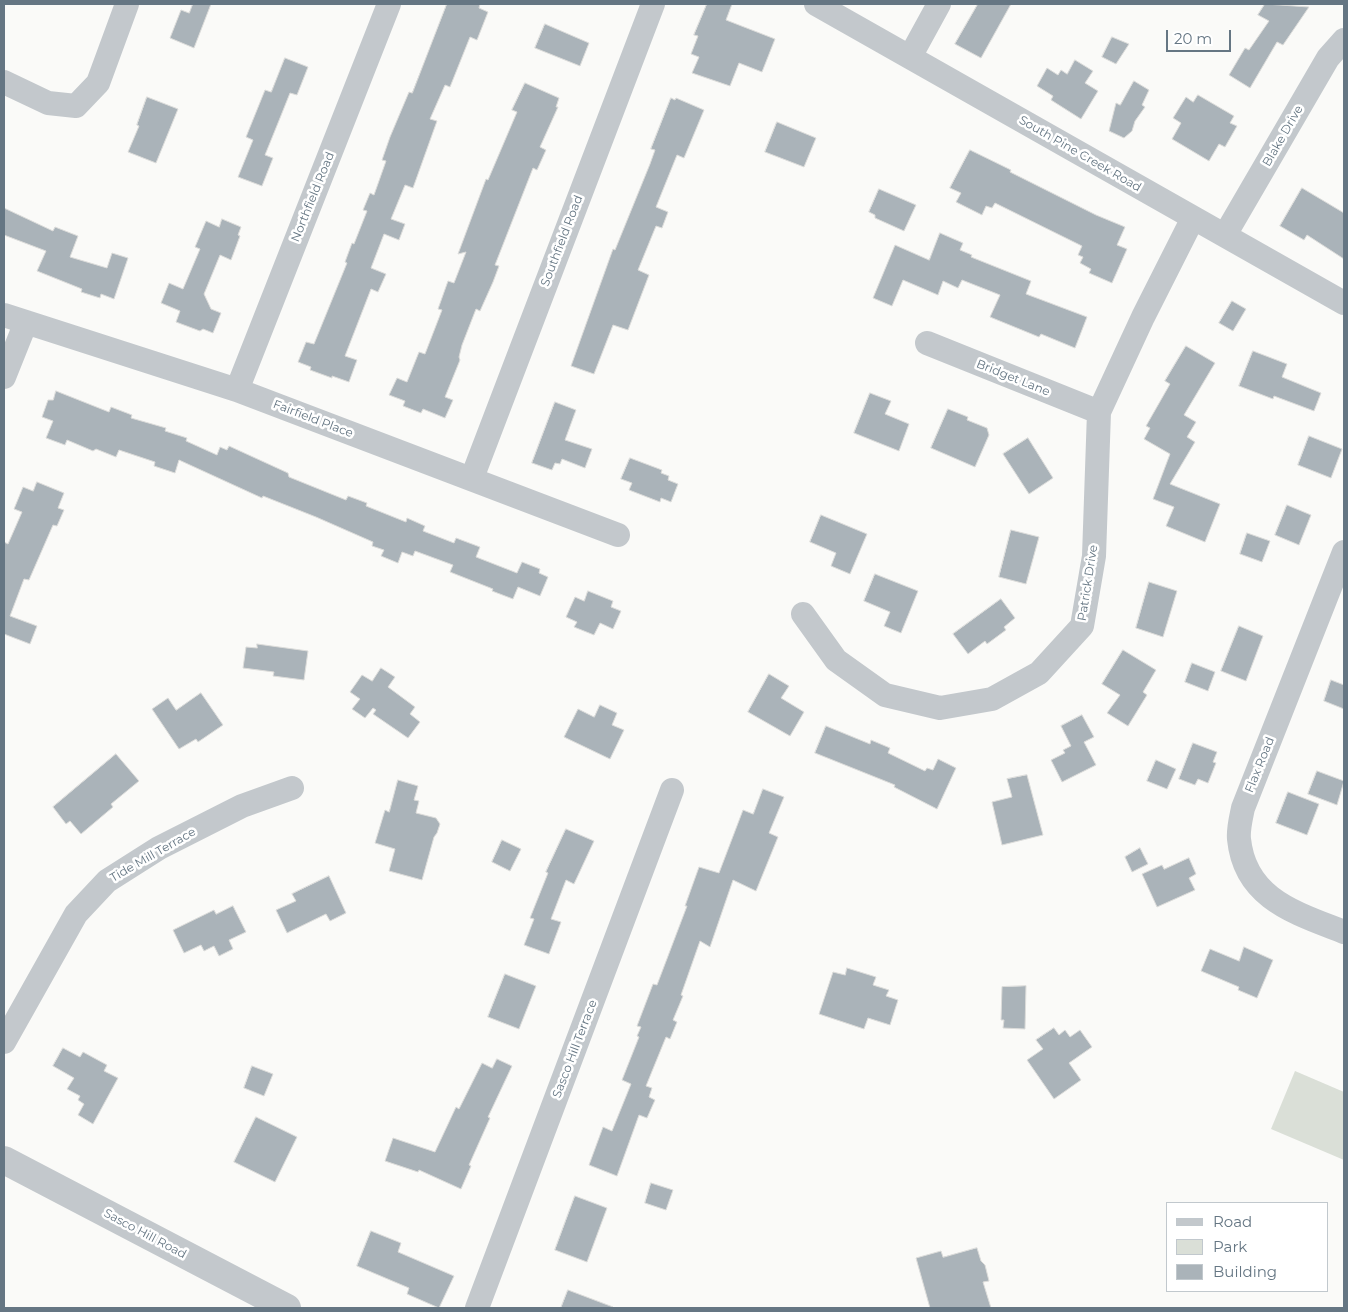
<!DOCTYPE html>
<html>
<head>
<meta charset="utf-8">
<style>
  body { margin:0 }
  #map { position:relative; width:1348px; height:1312px; overflow:hidden; background:#fafaf8; font-family:Montserrat,sans-serif }
  canvas { display:block }
  .frame { position:absolute; inset:0; border:5px solid #657683; pointer-events:none }
  .legend { position:absolute; left:1166px; top:1202px; width:162px; height:90px; box-sizing:border-box; background:#fff; border:1px solid #c1c8cd; margin:0; padding:6px 9px; list-style:none; font-size:15px; color:#657683 }
  .legend li { display:flex; align-items:center; gap:10px; height:25px }
  .legend b { width:25px; border:1px solid #c1c8cd }
  .scale { position:absolute; left:1166px; top:30px; width:65px; height:22px; box-sizing:border-box; border:2px solid #657683; border-top:0; padding-left:6px; font-size:15px; line-height:18px; white-space:nowrap; color:#657683; -webkit-text-stroke:4px #fff; paint-order:stroke }
</style>
</head>
<body>
<div id="map">
<canvas width="1348" height="1312"></canvas>
<div class="frame"></div>
<ul class="legend">
<li><b style="height:6px;background:#c3c8cc"></b>Road</li>
<li><b style="height:14px;background:#dadfd7"></b>Park</li>
<li><b style="height:14px;background:#aab3b9"></b>Building</li>
</ul>
<div class="scale">20 m</div>
</div>
<script>
const g = document.querySelector('canvas').getContext('2d');
g.lineJoin = 'round';
function paint(path, color) {
  g.fillStyle = color;
  g.fill(path, 'evenodd');
}
function trace(path, color, width, dash) {
  g.strokeStyle = color;
  g.lineWidth = width;
  g.lineCap = dash ? 'butt' : 'round';
  g.setLineDash(dash || []);
  g.stroke(path);
}
function write(font, color, halo, rows, align = 'center') {
  g.font = font + ' Montserrat,sans-serif';
  g.lineWidth = 5;
  g.setLineDash([]);
  g.textBaseline = 'middle';
  g.strokeStyle = halo;
  g.fillStyle = color;
  for (const [text, x, y, turn = 0] of rows) {
    g.save();
    g.translate(x, y);
    g.rotate((+turn || 0) * Math.PI / 180);
    g.textAlign = isNaN(turn) ? turn : align;
    if (halo) g.strokeText(text, 0, 0);
    g.fillText(text, 0, 0);
    g.restore();
  }
}
const green = new Path2D(`
  M1295,1071L1344,1092V1160L1271,1129Z`);
const building = new Path2D(`
  M193,4H211L194,48L170,38L181,10L189,13Z
  M447,4H480L479,8L488,12L477,40L470,37L450,87L445,85L430,119L437,121L413,188L405,185L391,219L405,224L399,240L384,234L371,268L386,274L378,292L371,289L345,356L357,360L349,382L332,376V378L310,370L311,367L298,362L306,342L314,344L347,263L345,262L352,243L354,244L367,211L363,210L370,193L374,195L386,161L382,160L390,137L409,92L412,93Z
  M707,4H732L726,20L775,39L762,72L739,63L730,86L692,73L699,57L691,54L698,36L694,35Z
  M978,4H1011L981,58L955,44Z
  M1265,4L1309,7L1283,45L1277,42L1250,88L1229,75L1245,48L1249,50L1269,21L1258,15Z
  M545,24L589,43L580,66L535,48Z
  M1112,37L1129,44L1116,64L1102,57Z
  M285,58L308,67L297,95L290,93L280,118L265,155L273,158L262,186L238,177L253,140L246,137L265,90L271,92Z
  M1075,60L1093,71L1085,83L1098,91L1081,119L1051,100L1053,96L1037,86L1047,68L1058,75L1061,70L1067,74Z
  M1134,81L1149,90L1142,105L1145,107L1135,121L1132,131L1124,138L1109,131L1116,103L1120,105Z
  M525,83L559,98L556,107H558L540,147L546,150L537,170L533,168L495,265L499,266L493,282L480,311L476,309L462,345L459,357L460,360L445,397L453,400L445,418L423,409L421,413L403,406L405,401L389,395L397,378L407,382L419,352L425,354L442,310L438,309L448,281L454,283L466,252L458,254L486,179L488,180L517,112L512,110Z
  M1198,95L1234,116L1230,123L1237,126L1225,147L1219,144L1209,161L1172,139L1181,123L1173,118L1186,97L1193,102Z
  M147,97L178,109L156,163L128,152L139,126L137,125Z
  M671,98L675,100L676,98L704,110L684,158L677,155L656,207L668,212L662,228L656,226L638,270L649,275L628,330L613,325L594,374L571,366L613,249L615,250L650,164L655,150L651,149Z
  M777,122L816,138L804,167L765,152Z
  M970,150L1011,170L1010,172L1096,215L1125,227L1117,245L1127,249L1112,283L1089,273L1091,269L1080,263L1083,257L1078,255L1082,246L995,203L992,208L986,206L982,215L956,202L961,193L950,188Z
  M1302,188L1344,213V259L1307,235L1304,240L1280,226Z
  M879,189L916,205L904,231L875,218V215L869,212Z
  M4,208L53,231L55,227L78,236L70,257L107,268L112,253L128,258L114,299L101,294L100,298L81,292L82,289L37,271L46,251L4,235Z
  M222,219L241,227L238,235L240,236L231,260L220,255L204,294L211,309L221,313L213,333L203,329L200,331L176,322L180,311L161,303L169,283L183,289L200,249L195,247L206,221L219,227Z
  M940,233L963,243L960,250L972,255L971,257L1031,281L1026,294L1087,317L1075,348L1041,334L1039,337L990,317L1000,295L962,280L958,288L943,281L938,295L903,280L892,306L873,298L895,245L929,260Z
  M1232,301L1246,309L1233,331L1219,323Z
  M1186,346L1215,363L1184,415L1196,422L1187,437L1195,442L1170,484L1220,504L1205,542L1166,526L1174,507L1153,499L1170,454L1144,439L1150,428L1146,426L1170,384L1165,381Z
  M1253,351L1287,364L1282,377L1321,393L1314,411L1274,396L1273,399L1239,386Z
  M56,391L109,412L111,407L132,415L131,418L166,428L165,431L187,438L186,441L217,455L220,447L227,450L229,446L288,473L289,477L346,500L348,496L367,503L366,506L406,522L407,518L425,526L423,531L454,543L456,538L480,547L476,557L517,573L522,562L540,569L539,573L548,577L540,596L518,587L513,599L492,591L493,589L450,572L453,565L415,551L413,556L402,552L398,563L381,556L384,550L372,546L373,542L316,517L263,496L262,498L179,460L175,473L154,466L155,462L119,450L116,457L96,449L93,451L67,440L65,445L46,438L53,421L42,417L48,400H53Z
  M870,393L891,401L885,414L909,424L899,451L854,433Z
  M555,402L576,410L565,440L592,449L585,468L562,459L560,464L555,463L552,470L532,463Z
  M948,409L968,417L967,420L987,428L989,435L975,467L931,448Z
  M1309,436L1342,449L1331,478L1298,465Z
  M1028,438L1053,478L1029,494L1003,454Z
  M630,458L662,470L661,473L669,476L668,480L678,484L671,502L661,498L660,502L629,490L632,483L621,479Z
  M37,482L64,493L58,508L64,510L57,526L53,525L29,580L24,579L10,616L37,626L30,644L4,634V542L8,544L22,512L14,509L23,487L33,491Z
  M1287,505L1311,515L1299,545L1275,535Z
  M821,515L867,534L850,574L831,566L836,553L810,542Z
  M1011,530L1039,537L1026,584L999,577Z
  M1247,533L1270,541L1262,562L1240,554Z
  M875,574L918,591L901,633L884,626L890,612L864,601Z
  M1149,582L1177,591L1163,637L1136,628Z
  M588,591L613,601L611,607L621,611L613,629L600,623L594,635L574,627L577,622L566,617L575,597L584,601Z
  M1001,599L1015,618L1004,627L1006,630L987,644L985,641L968,654L953,634Z
  M1239,626L1263,636L1246,681L1221,671Z
  M257,644L308,651L304,680L273,676L274,672L243,668L246,647L257,648Z
  M1123,650L1156,670L1143,692L1147,695L1128,726L1107,713L1120,695L1102,684Z
  M1192,663L1215,672L1208,691L1185,682Z
  M381,668L395,677L388,687L415,707L410,714L420,722L408,738L373,714L376,710L373,708L365,718L352,709L360,699L350,692L362,675L372,681Z
  M769,674L789,686L781,698L804,712L790,736L748,712Z
  M1331,680L1344,685V709L1324,701Z
  M201,693L223,725L198,742L196,739L179,749L152,709L168,698L176,710Z
  M600,705L617,713L612,725L624,730L610,759L564,737L578,709L594,717Z
  M1082,715L1094,737L1084,742L1096,765L1062,782L1051,760L1065,753L1063,750L1071,746L1061,726Z
  M826,726L870,744L871,740L890,748L888,753L925,771L927,768L933,770L938,759L956,768L937,809L894,787L895,785L815,753Z
  M1193,743L1217,752L1213,762L1216,763L1208,783L1198,779L1195,785L1179,779Z
  M116,754L139,781L111,804L113,807L81,834L70,821L66,824L53,807Z
  M1156,760L1176,769L1167,789L1147,781Z
  M1317,771L1344,781L1337,805L1308,794Z
  M1027,775L1043,835L1002,845L992,802L1012,797L1007,779Z
  M398,780L418,786L414,800L419,801L416,813L436,818L440,824L437,833L434,837L422,880L389,871L395,849L375,843L385,810L389,812Z
  M763,789L784,797L769,833L778,837L756,891L733,880L710,947L700,941L681,995L683,996L673,1020L677,1022L670,1039L666,1037L646,1086L652,1088L649,1097L655,1100L647,1118L639,1115L617,1176L589,1165L603,1127L612,1131L631,1084L622,1080L639,1037L637,1036L641,1027L637,1026L653,984L657,985L687,906H685L699,867L719,873L743,810L753,814Z
  M1288,792L1319,804L1307,835L1276,823Z
  M566,829L594,841L574,884L566,880L551,919L561,922L549,954L524,945L534,919L530,918L548,873L546,872Z
  M502,840L521,849L510,871L492,862Z
  M1140,848L1148,864L1132,872L1125,857Z
  M1189,858L1196,874L1189,878L1195,890L1157,907L1142,874L1162,865L1164,869Z
  M329,876L346,913L330,921L326,914L287,933L276,910L296,901L292,894Z
  M233,906L246,932L229,940L233,949L219,956L214,946L204,951L201,945L184,953L173,930L214,910L216,914Z
  M1244,947L1273,960L1257,998L1238,990L1239,987L1201,971L1210,949L1239,961Z
  M847,968L876,977L873,985L889,990L886,996L898,1000L890,1025L868,1018L864,1029L819,1014L833,972L845,975Z
  M505,974L536,986L519,1029L488,1017Z
  M1026,986L1025,1029L1003,1028L1004,1020H1001L1002,987Z
  M1054,1028L1059,1035L1065,1030L1070,1037L1080,1030L1092,1047L1069,1063L1081,1080L1054,1099L1027,1060L1043,1049L1036,1040Z
  M63,1048L80,1057L83,1052L107,1065L104,1071L118,1078L93,1124L78,1115L84,1104L78,1100L80,1096L67,1089L74,1078L53,1066Z
  M497,1059L512,1066L488,1117L490,1118L469,1165L471,1166L461,1189L419,1170L418,1172L385,1161L393,1138L435,1152L456,1107L459,1109L482,1063L492,1068Z
  M252,1066L273,1074L264,1096L244,1088Z
  M256,1117L297,1137L275,1182L234,1162Z
  M651,1183L673,1190L666,1210L645,1203Z
  M575,1196L607,1208L587,1262L555,1250Z
  M371,1231L401,1243L398,1252L454,1276L439,1308L407,1294L409,1288L357,1266Z
  M977,1248L981,1261L985,1265L989,1281L983,1282L991,1308H930L916,1258L941,1251L943,1257Z
  M568,1290L613,1307L612,1308H561Z`);
const minor = new Path2D(`
  M816,4L1344,303
  M910,57L939,4
  M4,82L48,103L76,106L98,83L127,4
  M1225,235L1328,58L1344,40
  M4,315L237,390L618,535
  M927,343L1099,412
  M4,377L26,322
  M237,390L389,4
  M472,478L653,4
  M1344,552L1243,808C1241,818 1238,829 1239,839C1245,899 1296,913 1344,932
  M803,614L836,660L885,695L940,708L992,699L1039,673L1082,626L1094,556L1099,412L1143,317L1193,218
  M4,1042L76,914L107,881L159,848L242,806L292,788
  M477,1308L672,790`);
const tertiary = new Path2D(`
  M4,1160L287,1308`);
const streetNames = [
  ["Blake Drive",1283,136,-60],
  ["South Pine Creek Road",1080,154,30],
  ["Northfield Road",313,197,-68],
  ["Southfield Road",562,241,-69],
  ["Bridget Lane",1013,378,22],
  ["Fairfield Place",313,419,21],
  ["Patrick Drive",1088,583,-81],
  ["Flax Road",1260,765,-68],
  ["Tide Mill Terrace",153,855,-30],
  ["Sasco Hill Terrace",575,1049,-69],
  ["Sasco Hill Road",145,1234,28]
];
paint(green, '#dadfd7');
paint(building, '#aab3b9');
trace(building, '#dcdcda', 1);
trace(minor, '#c3c8cc', 24);
trace(tertiary, '#c3c8cc', 28);
write('12px', '#657683', '#fff', streetNames);
</script>
</body>
</html>
